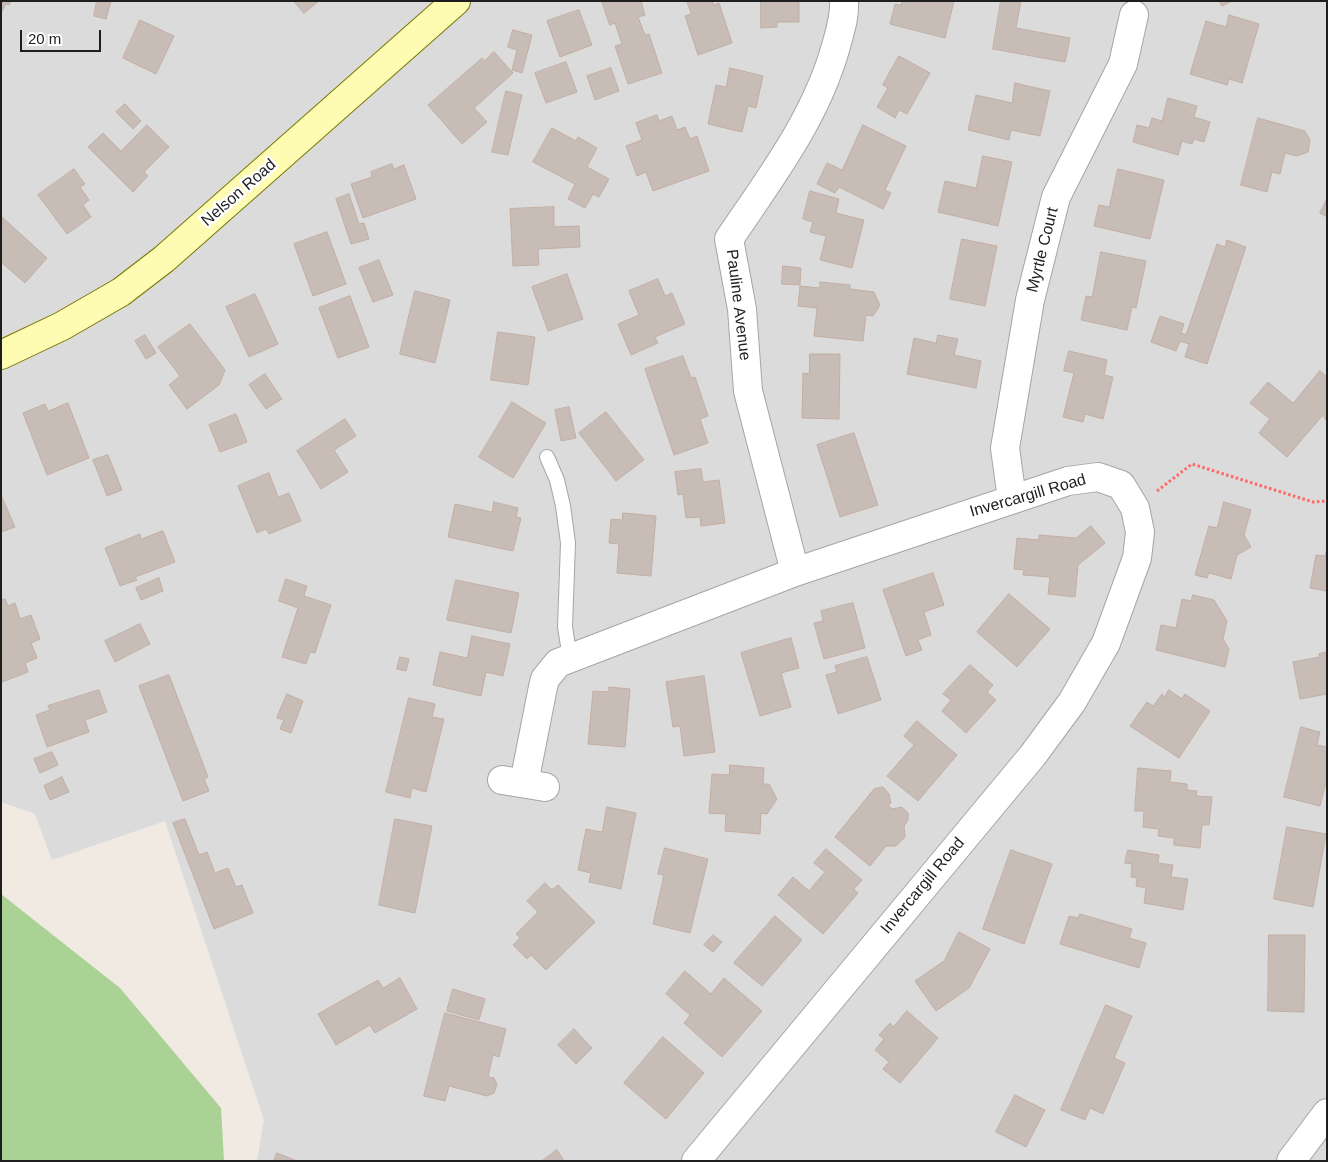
<!DOCTYPE html>
<html>
<head>
<meta charset="utf-8">
<style>
  body { margin:0 }
  #map { position:relative; width:1328px; height:1162px; overflow:hidden; background:#f0eae3; font-family:Helvetica,sans-serif }
  canvas { display:block }
  .frame { position:absolute; inset:0; border:2px solid #1e1e1e; pointer-events:none }
  .scale { position:absolute; left:20px; top:30px; width:81px; height:22px; box-sizing:border-box; border:2px solid #1e1e1e; border-top:0; padding-left:6px; font-size:15px; line-height:18px; white-space:nowrap; color:#1e1e1e; -webkit-text-stroke:4px #fff; paint-order:stroke }
</style>
</head>
<body>
<div id="map">
<canvas width="1328" height="1162"></canvas>
<div class="frame"></div>
<div class="scale">20 m</div>
</div>
<script>
const g = document.querySelector('canvas').getContext('2d');
g.lineJoin = 'round';
function paint(path, color) {
  g.fillStyle = color;
  g.fill(path, 'evenodd');
}
function trace(path, color, width, dash) {
  g.strokeStyle = color;
  g.lineWidth = width;
  g.lineCap = dash ? 'butt' : 'round';
  g.setLineDash(dash || []);
  g.stroke(path);
}
function write(font, color, halo, rows, align = 'center') {
  g.font = font + ' Helvetica,sans-serif';
  g.lineWidth = 5;
  g.setLineDash([]);
  g.textBaseline = 'middle';
  g.strokeStyle = halo;
  g.fillStyle = color;
  for (const [text, x, y, turn = 0] of rows) {
    g.save();
    g.translate(x, y);
    g.rotate((+turn || 0) * Math.PI / 180);
    g.textAlign = isNaN(turn) ? turn : align;
    if (halo) g.strokeText(text, 0, 0);
    g.fillText(text, 0, 0);
    g.restore();
  }
}
const residential = new Path2D(`
  M1,1H1327V1161H257L264,1120L165,821L52,860L35,814L1,802Z`);
const forest = new Path2D(`
  M1,894L120,988L221,1108L224,1161H1Z`);
const building = new Path2D(`
  M1,1H11L9,5L6,4L1,13Z
  M97,1H111L106,19L94,16Z
  M294,1H319L304,13Z
  M602,1H641L645,15L638,17L645,35L649,34L662,73L628,84L615,46L622,44L615,23L610,25Z
  M687,1H712L714,5L719,3L732,43L698,55L685,16L691,14Z
  M761,1H799V22H777V27L761,28Z
  M902,1H954L945,38L890,24L895,4L901,5Z
  M1001,1H1021L1016,28L1070,38L1065,62L993,49Z
  M1220,1H1232L1222,6Z
  M579,10L592,45L560,57L547,21Z
  M1229,15L1259,24L1242,83L1229,79L1227,85L1190,74L1206,21L1226,27Z
  M140,20L174,36L156,74L123,58Z
  M513,30L532,35L522,73L512,70L517,50L508,47Z
  M494,52L513,73L474,108L487,122L462,144L428,105L482,58L484,61Z
  M899,56L930,73L907,114L899,110L895,118L877,107L888,88L883,85Z
  M566,62L577,92L546,103L535,73Z
  M611,68L619,91L595,100L587,76Z
  M730,68L763,76L756,108L748,106L742,132L708,124L716,85L726,87Z
  M1015,83L1050,91L1040,136L1011,130L1009,140L968,130L976,95L1012,103Z
  M506,91L522,95L508,155L492,152Z
  M1168,98L1197,106L1194,117L1210,122L1204,142L1194,139L1192,144L1182,141L1178,155L1133,142L1137,125L1149,128L1152,118L1162,121Z
  M125,104L141,121L133,129L116,112Z
  M657,115L659,121L672,116L677,130L685,127L690,139L697,136L709,171L653,191L646,172L637,176L626,146L642,140L636,123Z
  M1258,118L1305,131L1310,140L1308,152L1297,156L1285,153L1280,174L1272,172L1267,192L1241,185Z
  M147,125L169,147L144,172L148,176L133,192L88,147L103,133L121,151Z
  M863,125L906,146L885,190L891,193L883,209L839,187L835,193L817,184L827,163L842,170Z
  M552,128L576,141L578,137L597,148L587,167L609,179L599,197L593,194L585,208L568,199L575,184L533,162Z
  M983,156L1012,162L998,226L938,212L945,181L976,188Z
  M392,164L394,169L404,165L416,199L363,218L351,184L372,177L371,172Z
  M74,169L85,184L80,187L89,200L83,205L91,217L67,234L38,195Z
  M1118,169L1164,180L1150,239L1094,226L1099,205L1109,207Z
  M810,191L839,199L836,213L864,220L852,268L820,260L826,236L810,232L813,222L803,219Z
  M349,194L359,224L364,223L369,239L351,244L336,199Z
  M1327,199V217L1320,213Z
  M554,207V227L579,226L580,247L538,249L539,265L513,266L510,209Z
  M2,217L47,258L25,283L1,262Z
  M327,232L346,284L313,296L294,244Z
  M962,239L997,246L985,306L950,299Z
  M1227,240L1246,247L1207,364L1185,357L1189,344L1180,341L1176,351L1151,342L1160,316L1184,324L1181,333L1186,335L1217,244L1225,247Z
  M1101,252L1146,261L1136,308L1132,307L1127,330L1081,320L1086,296L1092,297Z
  M379,260L393,295L373,302L359,268Z
  M783,266L801,268L800,285L782,284Z
  M567,274L583,319L548,331L532,287Z
  M658,279L665,296L672,293L685,324L655,337L658,343L631,355L618,324L639,315L629,291Z
  M820,282L850,285V289L874,292L880,305L873,316L866,315L863,341L814,336L817,308L798,306L800,286L820,288Z
  M415,291L450,300L435,363L400,354Z
  M255,294L278,344L249,357L226,307Z
  M350,296L369,347L338,358L319,308Z
  M190,324L225,370L219,385L187,409L169,385L180,376L158,347Z
  M498,332L535,337L528,385L491,380Z
  M145,335L156,353L146,359L135,341Z
  M938,335L958,339L954,355L981,361L976,388L907,374L914,338L936,343Z
  M1069,351L1107,360L1104,375L1113,377L1103,419L1085,414L1083,422L1063,417L1074,373L1064,371Z
  M810,354H840L839,419L802,418L803,373L809,374Z
  M683,356L691,378L695,377L708,416L700,419L708,443L674,455L645,369Z
  M1320,371L1327,377V418L1326,420L1323,415L1287,457L1259,433L1270,419L1250,403L1268,382L1293,403Z
  M265,374L282,399L266,409L249,385Z
  M512,402L546,423L513,478L479,457Z
  M68,403L89,458L47,475L23,413L45,404L48,411Z
  M569,407L576,438L561,441L555,410Z
  M606,412L644,460L616,481L579,433Z
  M236,414L247,442L220,452L209,425Z
  M345,419L356,436L334,450L348,472L321,489L297,451Z
  M854,433L878,505L840,517L817,445Z
  M108,455L122,490L107,496L93,460Z
  M701,469L703,482L719,480L725,523L701,526L700,517L686,518L683,494L678,495L675,472Z
  M269,473L278,497L289,493L301,521L269,534L266,529L257,533L238,486Z
  M1,495L15,527L1,532Z
  M494,502L518,508L516,517L521,518L513,551L448,537L455,504L492,512Z
  M1224,502L1251,510L1244,535L1251,547L1237,555L1231,579L1209,573L1207,578L1195,575L1209,526L1217,528Z
  M623,513L656,516L651,576L617,573L619,544L609,543L611,519L622,520Z
  M1091,526L1105,543L1078,565L1075,597L1048,594L1050,577L1023,575L1024,570L1014,569L1017,538L1039,540V535L1076,538Z
  M163,531L175,562L135,577L137,580L120,586L105,548L140,534L141,539Z
  M1327,547V591L1310,588L1316,555L1325,556Z
  M933,573L944,605L924,612L931,635L918,640L922,650L906,656L883,590Z
  M159,578L163,591L141,600L136,588Z
  M286,579L307,586L304,596L331,605L315,653L310,652L306,664L282,657L298,608L279,601Z
  M456,580L519,593L511,633L447,620Z
  M1009,594L1050,629L1017,667L977,632Z
  M1193,595L1214,600L1227,621L1223,639L1229,649L1225,667L1156,650L1161,625L1176,628L1182,599L1191,601Z
  M5,599L8,606L15,603L20,619L31,615L40,639L31,643L37,658L25,663L28,672L2,682L1,601Z
  M853,603L865,648L824,659L814,623L823,621L821,611Z
  M140,624L150,644L115,662L105,641Z
  M472,636L510,644L503,676L486,672L481,696L433,685L440,652L467,658Z
  M791,638L799,668L781,673L791,707L760,716L741,653Z
  M1327,652V694L1300,699L1293,662L1320,657L1319,654Z
  M400,657L409,659L406,671L397,669Z
  M867,657L881,700L838,714L826,675L837,672L835,666Z
  M970,665L993,685L987,692L996,700L966,733L942,711L951,700L943,694Z
  M169,675L208,777L204,779L209,791L183,801L139,686Z
  M704,676L715,752L684,756L680,726L673,727L666,682Z
  M609,687L630,689L625,747L588,744L593,691L609,692Z
  M99,690L107,712L85,720L89,732L47,747L36,715L50,710L48,706Z
  M1169,690L1182,699L1185,694L1210,711L1179,758L1130,726L1147,702L1153,706L1162,694L1164,697Z
  M287,694L303,701L291,733L280,729L284,720L277,718Z
  M409,698L435,704L432,717L444,719L426,792L412,788L410,798L386,792Z
  M917,721L957,755L918,801L887,776L914,745L904,736Z
  M1301,727L1320,732L1317,745L1327,747V778L1320,806L1284,797Z
  M52,752L58,765L40,773L34,759Z
  M730,765L764,768L763,784H769L777,799L767,814L761,813L760,834L725,831L726,814L709,813L712,774L729,775Z
  M1138,768L1171,771L1170,782L1187,784V790L1197,791L1196,796L1212,797L1209,825H1202L1200,848L1174,845V838L1158,836L1159,829L1143,827L1144,811H1135Z
  M62,777L69,792L50,800L44,786Z
  M883,787L889,794L891,803L888,805L892,809L902,807L908,813V820L904,826L905,837L896,846H886L870,866L835,837L874,789Z
  M607,807L636,813L621,889L589,882L591,873L578,870L586,829L602,832Z
  M185,819L199,855L207,852L215,873L228,868L236,887L242,885L253,913L214,929L173,823Z
  M395,819L432,826L415,913L379,905Z
  M1287,827L1326,834L1313,907L1274,899Z
  M665,848L708,859L690,933L653,924L664,875L658,874Z
  M826,849L862,880L854,889L858,893L823,934L778,895L793,877L809,891L825,872L814,863Z
  M1011,850L1052,864L1024,944L983,929Z
  M1128,850L1159,855L1158,863L1173,865L1171,877L1188,879L1183,910L1144,903L1146,888L1136,886L1137,878L1131,877L1132,864L1125,863Z
  M545,883L552,890L558,885L595,922L546,970L531,955L527,959L513,945L520,938L516,934L538,912L527,901Z
  M1080,914L1132,929L1129,938L1146,943L1139,968L1060,944L1069,916L1078,918Z
  M775,916L802,940L762,986L734,963Z
  M959,932L990,949L969,988L936,1011L915,981L944,961Z
  M713,935L722,942L713,952L704,945Z
  M1269,935H1305L1304,1012L1268,1011Z
  M685,971L711,994L724,978L762,1011L722,1057L684,1023L690,1015L666,994Z
  M400,978L417,1009L375,1033L370,1025L336,1045L318,1014L378,980L383,988Z
  M453,989L485,999L479,1020L447,1011Z
  M1106,1005L1132,1016L1114,1058L1125,1063L1103,1114L1090,1108L1085,1120L1061,1110Z
  M907,1011L938,1038L900,1083L883,1069L889,1062L875,1050L884,1039L879,1035L890,1023L893,1027Z
  M445,1013L506,1029L499,1057L493,1055L488,1077L494,1078L497,1084L494,1093L487,1096L449,1086L445,1101L424,1096Z
  M574,1029L592,1048L576,1064L558,1045Z
  M663,1037L704,1073L666,1119L624,1083Z
  M1015,1095L1045,1110L1026,1147L996,1132Z
  M557,1150L564,1161H542Z
  M277,1153L297,1161H274Z`);
const path = new Path2D(`
  M1157,491L1192,464L1313,502L1327,501`);
const lane = new Path2D(`
  M547,457L557,480L563,506L568,543L565,627L570,658`);
const street = new Path2D(`
  M1012,499L1005,448L1030,300L1056,197L1123,64L1134,15
  M795,572L748,391L742,309L729,239C771,177 816,118 836,46C840,31 845,17 844,1
  M502,780L545,787
  M524,783L543,687L545,679L558,663L795,572L1068,481L1098,477L1121,485L1135,508L1140,532L1137,558L1106,643L1072,702L1033,755L696,1161
  M1291,1161L1327,1113`);
const secondary = new Path2D(`
  M1,355L62,326L121,292L164,259L456,1`);
const streetNames = [
  ["Nelson Road",239,193,-41],
  ["Myrtle Court",1043,250,-76],
  ["Pauline Avenue",738,305,83],
  ["Invercargill Road",1028,496,-16],
  ["Invercargill Road",923,886,-50]
];
paint(residential, '#dcdbdb');
paint(forest, '#abd295');
paint(building, '#c8bcb6');
trace(building, '#c2afa4', 1);
trace(lane, '#a5a5a5', 16);
trace(street, '#a5a5a5', 30);
trace(secondary, '#767a00', 30);
trace(path, '#ff6965', 3, [2.5, 2.5]);
trace(lane, '#fff', 14);
trace(street, '#fff', 28);
trace(secondary, '#fefcb3', 28);
write('16px', '#1e1e1e', '#fff', streetNames);
</script>
</body>
</html>
